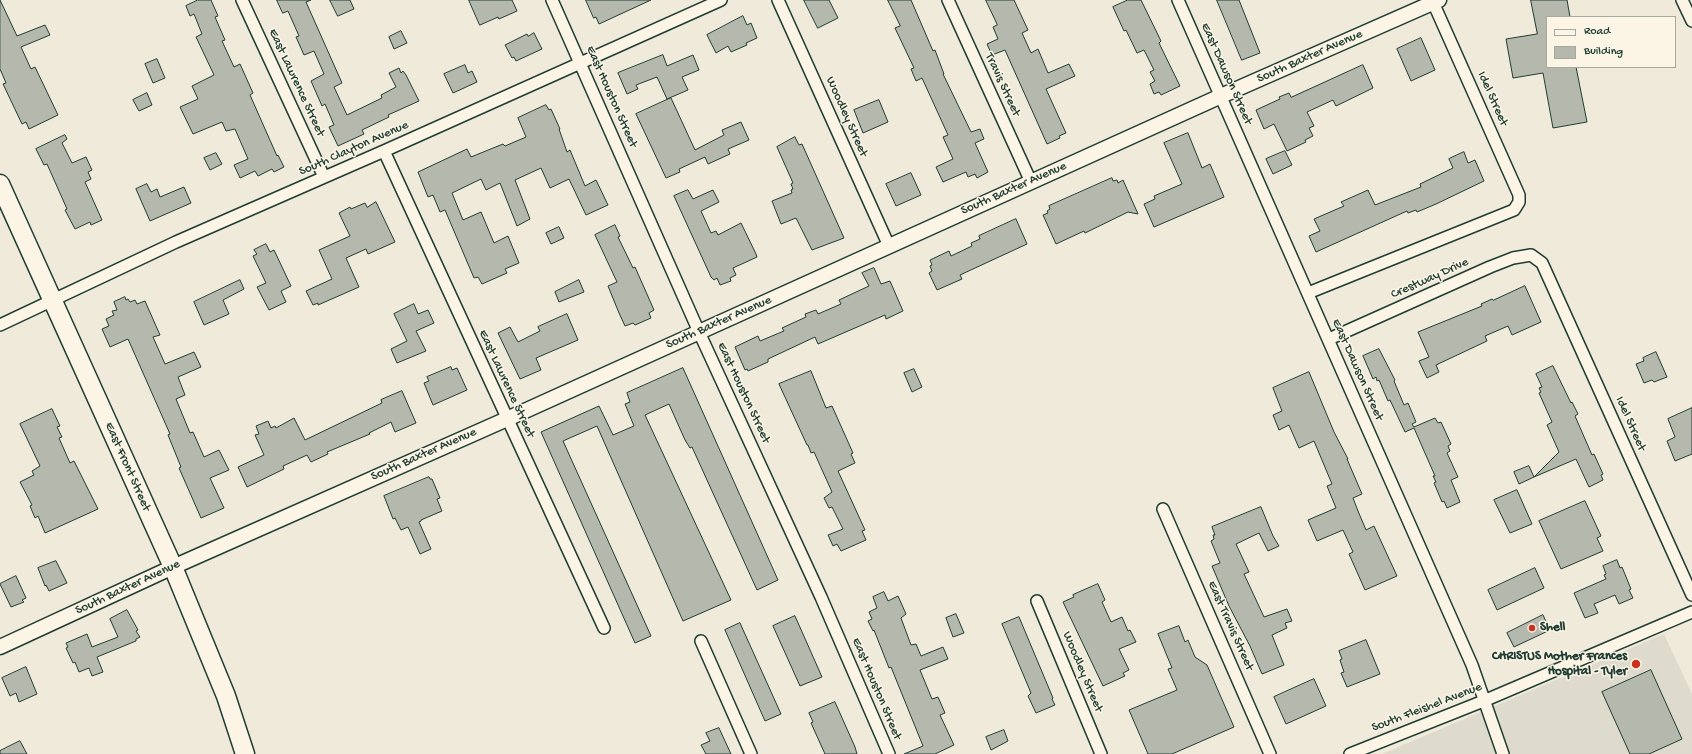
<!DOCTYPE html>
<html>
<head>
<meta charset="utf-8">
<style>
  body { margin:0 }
  #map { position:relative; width:1692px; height:754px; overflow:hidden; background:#efeada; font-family:"Gochi Hand",sans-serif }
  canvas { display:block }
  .legend { position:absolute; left:1546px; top:16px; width:130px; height:52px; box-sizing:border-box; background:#fcf5e5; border:1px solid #a4ab9e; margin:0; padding:5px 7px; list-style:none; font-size:12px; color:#1f3d34 }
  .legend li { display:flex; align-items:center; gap:8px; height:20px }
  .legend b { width:20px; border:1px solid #a4ab9e }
</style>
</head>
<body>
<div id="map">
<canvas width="1692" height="754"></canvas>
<ul class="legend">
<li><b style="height:5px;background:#fcf5e5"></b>Road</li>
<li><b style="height:11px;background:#b5b9ad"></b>Building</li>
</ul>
</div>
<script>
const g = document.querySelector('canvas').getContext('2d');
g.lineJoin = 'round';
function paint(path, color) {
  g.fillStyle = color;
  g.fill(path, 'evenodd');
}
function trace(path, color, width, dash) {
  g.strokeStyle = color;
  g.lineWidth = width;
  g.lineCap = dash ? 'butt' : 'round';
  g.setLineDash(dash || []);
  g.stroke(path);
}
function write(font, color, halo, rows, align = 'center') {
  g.font = font + ' "Gochi Hand",sans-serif';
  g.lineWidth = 3;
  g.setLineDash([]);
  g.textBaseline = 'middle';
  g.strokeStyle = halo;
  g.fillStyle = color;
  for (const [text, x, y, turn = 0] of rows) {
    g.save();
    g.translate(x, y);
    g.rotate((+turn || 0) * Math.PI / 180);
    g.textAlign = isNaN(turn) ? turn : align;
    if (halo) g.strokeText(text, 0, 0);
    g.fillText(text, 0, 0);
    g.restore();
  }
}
const built = new Path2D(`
  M1664,634L1692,694V754H1382Z`);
const building = new Path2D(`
  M0,0L17,36L45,25L50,35L21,47L31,69L35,67L58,115L29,129L26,122L22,124L3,84L6,83L0,69Z
  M198,0H211L218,16L215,17L225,40L222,41L234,67L240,64L253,93L250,95L277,156L278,155L284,167L274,172L272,169L258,176L255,171L240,178L234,165L248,159L235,129L226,131L222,122L193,134L180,107L198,99L192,86L214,75L196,37L202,34L194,14L190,16L186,6Z
  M277,0H311L306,2L342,83L334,87L347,115L382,98L381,95L396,87L389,73L399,68L401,73L403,71L406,75L419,101L388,115L389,117L362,130L364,134L338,146L329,127L334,125L325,104L322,106L311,81L324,74L314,51L304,55L296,37L299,36L288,11L283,13Z
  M330,0H350L354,9L338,16Z
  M469,0H512L517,11L499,19L498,17L480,25Z
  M586,0H651L599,24L596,17L594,18Z
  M804,0H829L838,18L818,28Z
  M888,0H911L933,51L935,50L944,74H943L971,132L980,129L984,139L975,143L988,172L977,178L975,174L968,177L966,172L943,182L936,167L953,159L943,137L948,135L922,78L916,81L911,69L914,68L895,28L900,26Z
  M986,0H1014L1028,30L1022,33L1031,53L1038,49L1048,73L1069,64L1075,76L1046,89L1066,133L1059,136L1060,138L1047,144L1005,50L992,55L987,44L998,39L993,27L997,25Z
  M1128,0H1141L1161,41L1159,43L1180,86L1161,95L1159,92L1154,94L1150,84L1155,81L1150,72L1154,70L1144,50L1137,53L1126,30L1124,31L1113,7Z
  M1217,0H1239L1260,53L1242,60Z
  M1531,0H1567L1570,17H1547V67H1576L1587,122L1553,128L1543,73L1513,78L1506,39L1537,34Z
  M743,16L747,25L751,23L757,38L746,43L747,45L731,52L728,46L716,53L707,35Z
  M401,31L407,43L394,49L389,37Z
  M534,33L542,49L516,61L514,57L512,58L505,45L527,34L528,36Z
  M1421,38L1435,70L1411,81L1397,49Z
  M663,55L667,66L693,55L699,70L682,77L688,90L667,99L657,77L636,85L638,89L627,94L618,73Z
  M157,59L165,78L153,83L145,64Z
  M465,65L468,73L472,71L477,82L453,93L444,74Z
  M1363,65L1373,88L1336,106L1333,100L1307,112L1314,126L1309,128L1313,136L1305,140L1306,142L1287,151L1274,124L1264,129L1256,110L1280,99L1279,97L1289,93L1291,97Z
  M147,93L152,105L139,111L133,100Z
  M671,98L695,150L724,135L722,130L741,122L749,140L728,149L730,154L708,164L705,157L679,169L680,172L666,178L636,114Z
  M879,100L888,122L863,133L854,110Z
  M546,105L549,110L551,109L560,129H559L567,152L570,150L585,186L596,180L608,205L586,215L569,179L550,188L541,168L515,180L530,219L517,226L500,183L486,190L481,179L452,193L463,220L481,212L494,243L508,236L519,263L505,269L507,273L482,284L478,277L474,278L445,210L440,212L433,195L428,197L418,172L467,149L471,157L503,144L505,146L526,137L518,118Z
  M1188,133L1202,168L1210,164L1224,197L1154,227L1144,204L1155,199L1154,196L1182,184L1164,143Z
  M65,135L67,139L62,143L72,163L86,157L92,170L88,172L91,179L85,182L102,220L91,225L90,222L75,229L65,210L67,209L47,164L44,165L36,149Z
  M795,137L799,145L802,144L844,238L812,250L796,218L781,224L772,201L792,193L791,190L793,189L791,184L793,183L777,147Z
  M1285,151L1292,165L1273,174L1266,159Z
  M1464,152L1468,163L1475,160L1484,181L1436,204L1417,212L1416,210L1408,213L1407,211L1316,252L1309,236L1320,231L1314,219L1344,206L1341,202L1368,190L1375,205L1421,187L1420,184L1453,168L1449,159Z
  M216,153L222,164L210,170L204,158Z
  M911,173L921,195L896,206L886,184Z
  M1112,178L1113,181L1117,180L1118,183L1123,180L1138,214L1128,212L1085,233L1084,231L1056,244L1043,215L1048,213L1047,211L1050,209L1049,206Z
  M147,184L151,192L157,189L160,197L184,187L191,203L150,221L136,189Z
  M688,190L693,199L713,190L719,202L701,211L711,233L716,231L718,235L741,223L756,254L757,257L733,268L736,275L730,278L731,281L720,285L717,278L714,280L711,277L674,196Z
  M376,202L395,242L368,254L366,249L346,258L359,287L318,305V303L313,305L306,291L332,279L319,250L350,236L339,213L350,207L351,209L365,203L367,207Z
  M1016,219L1027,244L960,275L962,279L937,290L929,273L932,271L930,266L932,265L930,260L949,251L951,256L972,246L971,243L980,239L979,236Z
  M615,225L620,236L618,237L633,268L635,267L654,310L649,313L651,318L635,325L633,323L625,326L619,313L608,286L617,282L595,235Z
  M559,227L564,238L551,244L546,233Z
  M266,244L270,252L274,250L291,286L281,291L286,302L269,310L257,287L266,283L253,256L257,254L254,250Z
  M874,268L881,284L890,281L903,311L886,319L885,315L818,344L815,337L768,359V362L748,371L747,369L745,370L735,347L758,336L760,341L784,331L782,328L806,317L805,314L816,310L818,314L841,304L839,300L869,286L862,273Z
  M240,280L244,289L223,300L229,314L204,325L194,302Z
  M579,280L584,292L559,302L555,292Z
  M1525,286L1541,322L1512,335L1508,326L1485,336L1487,341L1436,365L1439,372L1427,378L1419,361L1429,357L1418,332L1482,306L1481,304L1492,299L1493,300Z
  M125,297L126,300L128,299L130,302L135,300L137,304L145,301L160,335L153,337L165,364L194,352L201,367L178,377L185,395L176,399L190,433L193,432L204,457L219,450L229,470L210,478L224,508L201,518L179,468L181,467L168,435L170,434L128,339L110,347L102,329L109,326L106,319L114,315L112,311L117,310L114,302Z
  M414,304L418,314L428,310L434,323L416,331L426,351L397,363L391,349L407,341L394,314Z
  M567,314L578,340L536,358L541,370L520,379L498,333L510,327L518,342L540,331L538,327Z
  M1379,349L1395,380L1394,381L1404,405L1408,403L1416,422L1412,424L1414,427L1435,418L1438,423L1441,422L1451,444L1448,446L1450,451L1447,453L1458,477L1451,480L1460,502L1447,508L1444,501L1442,502L1434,483L1436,482L1433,476H1435L1414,428L1405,432L1390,400L1388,401L1379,380L1377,381L1376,377L1373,379L1363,356Z
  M1656,352L1667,377L1654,382L1652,380L1644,383L1636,364L1644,361L1643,358Z
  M1553,366L1571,403L1572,402L1578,414L1575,416L1592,455L1594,454L1603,474L1601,475L1603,480L1589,487L1576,459L1534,477L1559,452L1547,425L1552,422L1539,393L1541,392L1539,388L1542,387L1536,374Z
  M451,367L452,370L457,368L467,390L433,405L424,383L429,381L427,377Z
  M683,368L778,580L757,590L692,447L690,448L685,440L669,404L645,415L731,600L683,621L597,426L563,441L651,636L635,643L541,432L599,406L613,435L634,426L625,404L630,402L627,393Z
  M914,369L922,387L912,392L904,373Z
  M811,371L826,408L832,406L853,453L851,454L855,463L838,471L865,530L862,531L866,540L841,551L837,544L833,546L828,535L843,529L832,507L829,508L824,498L832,492L814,452L811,453L808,445H807L779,384Z
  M1309,372L1334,432L1348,459H1347L1362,494L1353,498L1358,511L1366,530L1374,526L1397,576L1365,590L1349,554L1353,552L1343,530L1317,541L1308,520L1336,508L1327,486L1332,484L1314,441L1299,448L1289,425L1279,430L1273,415L1282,411L1273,388Z
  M402,391L416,423L395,432L391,422L369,433L370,434L327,452L328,454L311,462L307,455L283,466L284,469L247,487L238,467L264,455L255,435L259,434L256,426L268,421L271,428L275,426L276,428L294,418L305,440L382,403L381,400Z
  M1692,408V454L1675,461L1667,441L1675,437L1668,419Z
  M52,409L60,426L57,427L62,437L59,438L70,463L74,461L98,509L45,533L38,516L35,518L30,506L32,505L20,482L34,475L32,471L40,466L20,424Z
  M1529,466L1534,477L1519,484L1514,472Z
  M429,477L430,479H432L440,498L437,499L442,511L421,520V521L419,522L431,549L420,554L408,527L401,530L395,518L393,519L384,496Z
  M1517,490L1532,524L1510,533L1494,500Z
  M1585,501L1601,536L1597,538L1603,551L1561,569L1539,521Z
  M1261,507L1273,536L1279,546L1268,551L1259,533L1236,544L1249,572L1244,574L1264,617L1287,609L1292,621L1285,623L1287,628L1272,635L1284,665L1262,674L1250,646L1229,606L1212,566L1220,563L1211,541L1214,539L1213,535H1215L1212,527Z
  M1617,560L1620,568L1622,567L1631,589L1629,590L1633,598L1619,604L1615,595L1594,604L1598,613L1585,618L1574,593L1606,579L1604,575L1606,574L1603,566Z
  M56,561L67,583L49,591L46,585L45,586L38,568Z
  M1535,568L1544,588L1497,610L1488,590Z
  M16,576L26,598L22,600L24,602L11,607L0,584Z
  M1098,584L1105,600L1102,602L1111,622L1122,617L1128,631L1130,630L1136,642L1119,649L1129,670L1123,673L1125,676L1103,686L1063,602L1074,597L1073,595Z
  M884,592L888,601L898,596L906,614L901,618L911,645L916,644L921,656L943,647L948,659L920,670L932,699L938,697L945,713L940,715L954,745L935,754H904L923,746L891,667L889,668L874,630L873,631L868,621L872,619L869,612L877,608L873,597Z
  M127,610L138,630L136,631L140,637L136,639V641L97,657L103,672L92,676L89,668L79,672L75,662L73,663L66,648L68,647L66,643L87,634L92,647L118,637L110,619Z
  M956,614L964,633L953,637L946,618Z
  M1543,615L1550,630L1514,647L1507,633Z
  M795,616L822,677L800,686L773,626Z
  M1019,617L1053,698L1052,699L1055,705L1036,713L1028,696L1031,693L1002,624Z
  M740,623L781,714L765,721L725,630Z
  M1179,626L1185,642L1188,640L1195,657L1207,665L1234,727L1172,754H1148L1129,710L1177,690L1168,669L1172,668L1158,634Z
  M1366,640L1380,674L1347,687L1341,673L1344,672L1340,660L1342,659L1339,651Z
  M26,667L37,694L19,702L16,693L10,696L2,678Z
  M1651,670L1682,739L1649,754H1630L1602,692Z
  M1314,679L1326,706L1286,724L1274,697Z
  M835,702L855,747L857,754H825L811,723L813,722L809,713Z
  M719,728L731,754H706L701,745L710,741L706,733Z
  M1004,730L1008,741L991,750L986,737Z
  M20,741L27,754H0V751Z`);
const minor = new Path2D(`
  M242,0L324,177
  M552,0L699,332L821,597L889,754
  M778,0L889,246
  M948,0L1031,182
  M1178,0L1472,665L1503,754
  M1682,0L1692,21
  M384,151L604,628
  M1308,293L1514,210L1519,202V195L1432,0
  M0,325L176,242L384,151L721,0
  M1329,339L1490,267L1513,258L1531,255L1542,263L1692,595
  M1163,509L1270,754
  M1037,601L1101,754
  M701,641L751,754
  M1350,754L1486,700L1692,612`);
const tertiary = new Path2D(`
  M0,647L173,567L507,419L1221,96L1439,0`);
const primary = new Path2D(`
  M0,184L173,567L226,696L245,754`);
const markers = [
  [1532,628,4,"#c8321e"],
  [1636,664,5,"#c8321e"]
];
const streetNames = [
  ["South Baxter Avenue",1310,57,-24],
  ["East Dawson Street",1226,74,66],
  ["East Lawrence Street",296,83,65],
  ["Travis Street",1002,85,65],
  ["East Houston Street",611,97,66],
  ["Idel Street",1492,99,66],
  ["Woodley Street",846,117,66],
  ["South Clayton Avenue",354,149,-24],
  ["South Baxter Avenue",1014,189,-24],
  ["Crestway Drive",1430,279,-24],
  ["South Baxter Avenue",719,323,-24],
  ["East Dawson Street",1357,370,66],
  ["East Lawrence Street",506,384,65],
  ["East Houston Street",743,393,65],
  ["Idel Street",1630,424,66],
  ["South Baxter Avenue",424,455,-24],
  ["East Front Street",127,467,66],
  ["South Baxter Avenue",128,588,-25],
  ["East Travis Street",1230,626,66],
  ["Woodley Street",1082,672,67],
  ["East Houston Street",876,689,67],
  ["South Fleishel Avenue",1427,708,-21]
];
const poiNames = [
  ["Shell",1540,628],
  ["CHRISTUS Mother Frances",1627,657,"right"],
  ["Hospital - Tyler",1627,672,"right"]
];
paint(built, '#dedbcc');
paint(building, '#b5b9ad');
trace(building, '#1f3d34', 1);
trace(minor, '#1f3d34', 14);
trace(tertiary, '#1f3d34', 17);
trace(primary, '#1f3d34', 21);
trace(minor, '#fcf5e5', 11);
trace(tertiary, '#fcf5e5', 14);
trace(primary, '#fcf5e5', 18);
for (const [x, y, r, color] of markers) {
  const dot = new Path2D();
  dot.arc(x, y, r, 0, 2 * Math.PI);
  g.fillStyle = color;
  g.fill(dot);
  trace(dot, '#fcf5e5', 1.5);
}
write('13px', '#1f3d34', '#fcf5e5', streetNames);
write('bold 13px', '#1f3d34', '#fcf5e5', poiNames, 'left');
</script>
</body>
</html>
